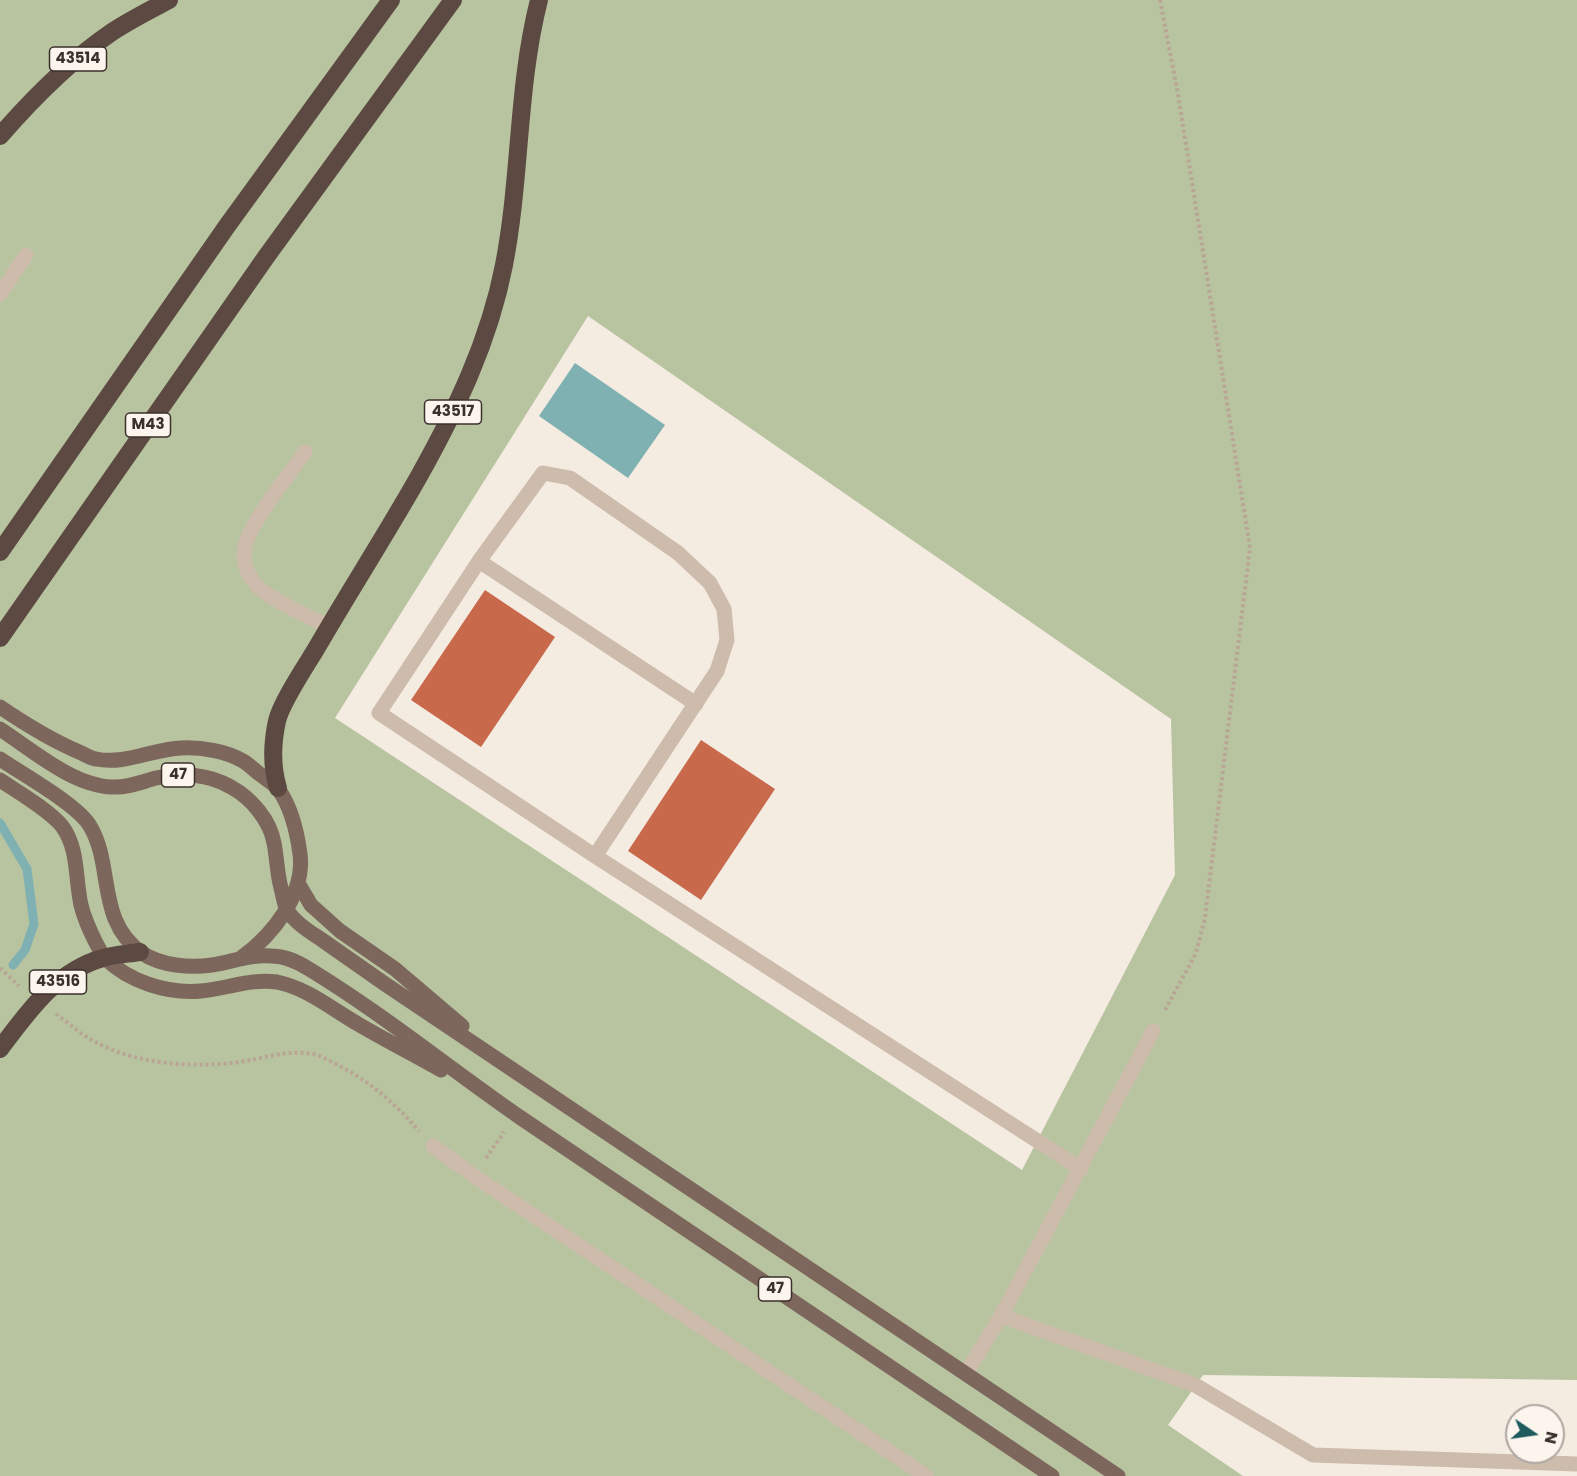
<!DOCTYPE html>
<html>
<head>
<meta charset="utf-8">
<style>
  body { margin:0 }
  #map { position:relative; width:1577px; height:1476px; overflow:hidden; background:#f4ebe1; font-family:Poppins,sans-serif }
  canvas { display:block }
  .north { position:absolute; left:1505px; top:1404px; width:60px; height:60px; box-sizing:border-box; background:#fbf5ee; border:2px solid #aea6a0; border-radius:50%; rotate:103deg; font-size:16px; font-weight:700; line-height:24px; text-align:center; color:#3b302b }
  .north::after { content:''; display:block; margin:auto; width:21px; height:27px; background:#1f5a5e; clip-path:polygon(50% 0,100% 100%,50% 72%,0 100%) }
</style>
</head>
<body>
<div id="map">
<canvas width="1577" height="1476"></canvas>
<div class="north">N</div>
</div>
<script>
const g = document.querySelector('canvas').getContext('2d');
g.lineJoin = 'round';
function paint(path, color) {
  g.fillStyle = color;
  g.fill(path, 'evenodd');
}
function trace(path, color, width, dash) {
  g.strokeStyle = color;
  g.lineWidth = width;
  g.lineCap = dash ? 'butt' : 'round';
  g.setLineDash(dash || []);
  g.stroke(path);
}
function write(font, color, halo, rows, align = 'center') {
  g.font = font + ' Poppins,sans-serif';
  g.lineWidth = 6;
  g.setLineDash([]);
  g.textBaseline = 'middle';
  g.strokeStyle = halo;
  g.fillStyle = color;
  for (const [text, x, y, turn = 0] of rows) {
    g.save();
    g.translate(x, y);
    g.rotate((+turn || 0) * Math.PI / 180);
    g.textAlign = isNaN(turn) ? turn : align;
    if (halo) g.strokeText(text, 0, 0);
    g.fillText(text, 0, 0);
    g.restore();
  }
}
const green = new Path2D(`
  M0,0H1577V1380L1203,1375L1168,1425L1243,1476H0ZM588,316L1171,719L1175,875L1022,1170L335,718Z`);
const water = new Path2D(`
  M575,363L665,425L628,478L539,416Z`);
const stream = new Path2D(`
  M0,823L27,869L34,924L25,950L13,965`);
const building = new Path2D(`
  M485,590L555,637L481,747L411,700Z
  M701,740L775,789L701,900L628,851Z`);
const path = new Path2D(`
  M1160,0L1178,94L1250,548L1205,918L1196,953L1164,1012
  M0,968L19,986
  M56,1014C67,1022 78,1032 90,1039C131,1063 185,1068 232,1063C260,1060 284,1049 313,1054C320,1055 327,1060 334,1063C368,1080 394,1102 419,1131
  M486,1158L504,1132`);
const minor = new Path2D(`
  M0,294L26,255
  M305,452C290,474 251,521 245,546C242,560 247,574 256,585C272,601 308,616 329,627
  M479,561L696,704
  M595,856L717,671L727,640L724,609L710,583L678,553L570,478L543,473L479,561L379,713L595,856L1081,1169
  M433,1146L474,1176L926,1476
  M1001,1316L1195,1385L1313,1455L1577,1464
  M966,1373L1001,1316L1153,1031`);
const major = new Path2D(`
  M0,707C25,724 51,740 79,752C84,754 90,758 96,759C125,765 153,749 181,748C201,747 226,751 243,761C250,765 255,771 261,775C267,780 275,784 279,790C292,809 297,831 300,854C305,894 273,935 242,957
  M0,729C31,749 73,786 112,787C128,788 141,782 156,778C180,772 209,774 231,787C251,798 270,820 274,843C277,858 277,873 281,888C283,895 284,904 287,910C296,924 312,933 325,942C345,956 365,970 385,984L1118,1476
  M0,759C22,774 78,805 90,826C114,866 96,921 142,953C161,966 190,968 212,965C232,962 251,954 272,956C285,956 298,962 309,969C383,1014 450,1069 521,1118C698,1238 875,1357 1052,1476
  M0,780C18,792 49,810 62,826C79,849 75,879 81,905C84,918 90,931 96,943C99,948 101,954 105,958C129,982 168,994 201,991C226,989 252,978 277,982C307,988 332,1009 358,1024C385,1040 413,1054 441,1070
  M298,883L311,905L340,931L395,969L462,1026`);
const highway = new Path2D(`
  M0,136C33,98 71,60 112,32C130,20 150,10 169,0
  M0,552L227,226L391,0
  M0,638L266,257L453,0
  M278,788C271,765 272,744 277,721C281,703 305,667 316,649C349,592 385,536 418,478C456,410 489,342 504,265C521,178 517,86 539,0
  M0,1049C28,1012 56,971 103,958C115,954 128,954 140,952`);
const shields = [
  [78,59,57],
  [453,412,57],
  [148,425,45],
  [178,775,33],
  [58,982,57],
  [775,1289,33]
];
const shieldNames = [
  ["43514",78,59],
  ["43517",453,412],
  ["M43",148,425],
  ["47",178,775],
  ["43516",58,982],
  ["47",775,1289]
];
paint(green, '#b8c4a0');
paint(water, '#7fb0b2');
trace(stream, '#7fb0b2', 9);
paint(building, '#c8694b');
trace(path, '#b9a596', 4, [3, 3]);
trace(minor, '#cdbbac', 15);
trace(major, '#7d675c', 15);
trace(highway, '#5c4a42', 18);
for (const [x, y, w] of shields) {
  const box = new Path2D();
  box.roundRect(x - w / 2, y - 12, w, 24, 4.5);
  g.fillStyle = '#fbf5ee';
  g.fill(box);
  trace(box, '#3b302b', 1.5);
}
write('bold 15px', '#3b302b', null, shieldNames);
</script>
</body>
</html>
